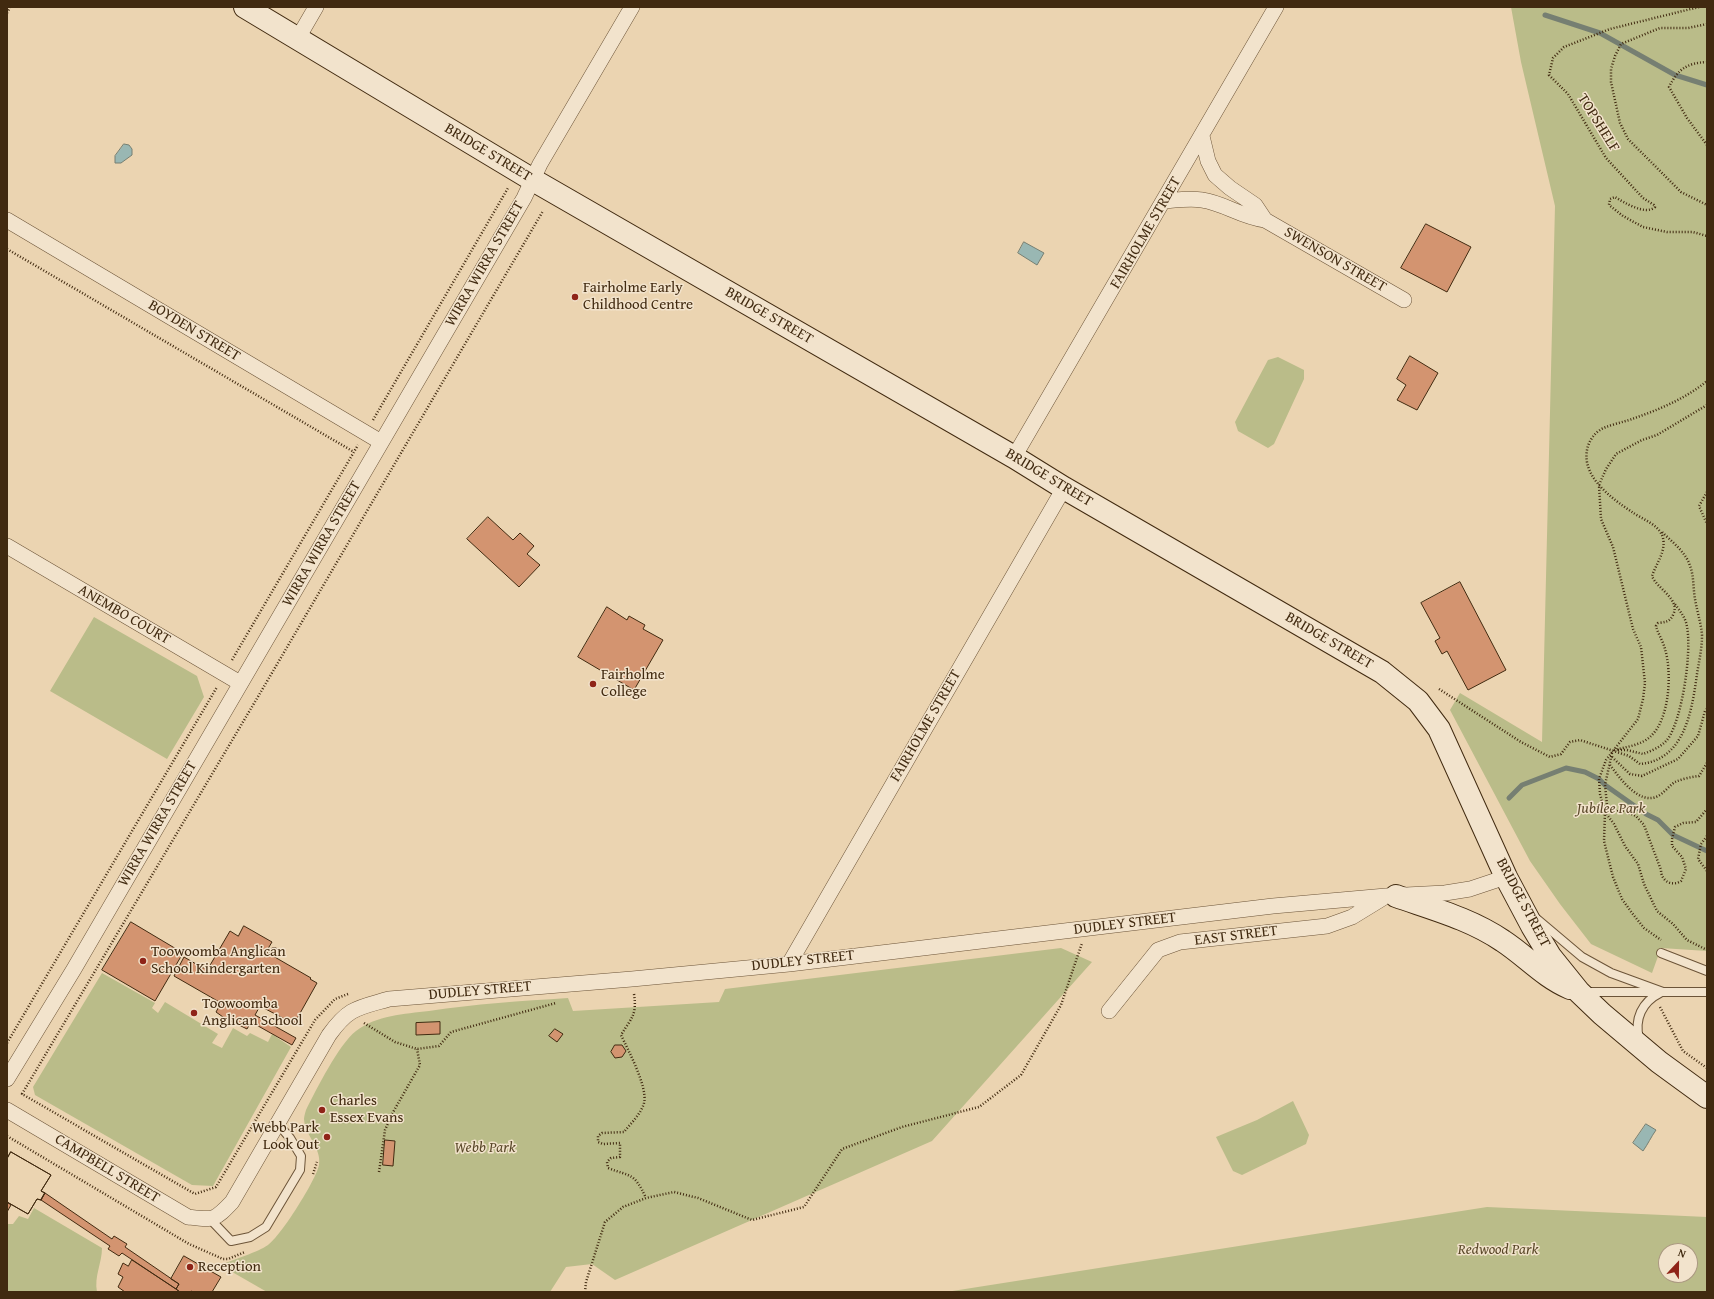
<!DOCTYPE html>
<html>
<head>
<meta charset="utf-8">
<style>
  body { margin:0 }
  #map { position:relative; width:1714px; height:1299px; overflow:hidden; background:#ebd4b1; font-family:"Gentium Book Plus",serif }
  canvas { display:block }
  .frame { position:absolute; inset:0; border:8px solid #412a10; pointer-events:none }
  .north { position:absolute; left:1658px; top:1243px; width:40px; height:40px; box-sizing:border-box; background:#f2e3cc; border:1px solid #ab9981; border-radius:50%; rotate:22deg; font-size:11px; font-weight:700; line-height:16px; text-align:center; color:#412a10 }
  .north::after { content:''; display:block; margin:auto; width:14px; height:18px; background:#8f2418; clip-path:polygon(50% 0,100% 100%,50% 72%,0 100%) }
</style>
</head>
<body>
<div id="map">
<canvas width="1714" height="1299"></canvas>
<div class="frame"></div>
<div class="north">N</div>
</div>
<script>
const g = document.querySelector('canvas').getContext('2d');
g.lineJoin = 'round';
function paint(path, color) {
  g.fillStyle = color;
  g.fill(path, 'evenodd');
}
function trace(path, color, width, dash) {
  g.strokeStyle = color;
  g.lineWidth = width;
  g.lineCap = dash ? 'butt' : 'round';
  g.setLineDash(dash || []);
  g.stroke(path);
}
function write(font, color, halo, rows, align = 'center') {
  g.font = font + ' "Gentium Book Plus",serif';
  g.lineWidth = 3;
  g.setLineDash([]);
  g.textBaseline = 'middle';
  g.strokeStyle = halo;
  g.fillStyle = color;
  for (const [text, x, y, turn = 0] of rows) {
    g.save();
    g.translate(x, y);
    g.rotate((+turn || 0) * Math.PI / 180);
    g.textAlign = isNaN(turn) ? turn : align;
    if (halo) g.strokeText(text, 0, 0);
    g.fillText(text, 0, 0);
    g.restore();
  }
}
const green = new Path2D(`
  M1511,7H1707V951L1661,948L1652,973L1591,944L1560,904L1530,861L1450,710L1460,693L1542,742L1555,206L1521,62Z
  M1278,357L1304,370V379L1274,444L1268,448L1238,431L1235,422L1268,360Z
  M94,617L197,676L204,697L167,759L50,691Z
  M1061,948L1092,962L932,1141L615,1280L592,1264L566,1267L550,1292H267L220,1265C233,1260 258,1252 268,1245C281,1236 316,1180 319,1165C322,1148 305,1136 304,1119C304,1117 305,1113 306,1110C316,1090 339,1044 356,1031C377,1015 404,1014 429,1011C475,1004 521,1001 568,998L573,1011L719,1002L725,989Z
  M102,973L155,1003L152,1008L158,1013L165,1002L218,1034L212,1043L222,1048L233,1028L247,1036L250,1033L268,1042L272,1034L291,1047L213,1186L192,1185L35,1095L33,1087Z
  M1293,1101L1309,1135L1306,1144L1242,1175L1233,1171L1216,1137L1257,1120Z
  M1487,1207L1707,1217V1292H946ZM1666,1251H1690V1275H1666Z
  M34,1208L102,1248C102,1263 94,1276 97,1292H7V1229L8,1224H13L19,1216L28,1219Z`);
const water = new Path2D(`
  M124,144L129,145L132,149V155L121,163H115V156Z
  M1024,242L1044,253L1037,265L1018,253Z
  M1646,1124L1656,1130C1651,1137 1648,1144 1643,1151L1633,1143Z`);
const stream = new Path2D(`
  M1545,15L1600,33L1675,75L1707,85
  M1509,798L1522,785L1566,768L1585,772L1599,779L1605,785L1646,814L1658,820L1673,835L1707,851`);
const building = new Path2D(`
  M1426,224L1471,247L1447,292L1401,268Z
  M1410,356L1438,373L1417,410L1397,400L1406,385L1397,379Z
  M488,517L513,540L520,533L534,546L527,554L540,565L519,587L467,539Z
  M1460,582L1506,670L1468,690L1447,651L1442,654L1435,641L1440,638L1421,603Z
  M607,607L627,620L629,616L645,625L643,629L663,640L634,690L578,657Z
  M131,922L183,953L155,1001L102,970Z
  M244,926L272,942L266,952L311,978L310,979L317,983L294,1024L260,1006L255,1015L296,1038L292,1045L251,1022L247,1029L223,1017L216,1012L221,1003L174,976L184,957L203,968L209,967L230,931L238,936Z
  M269.5 952a4.5 4.5 0 1 1 9 0a4.5 4.5 0 1 1-9 0Z
  M440,1022V1034L416,1035V1023Z
  M555,1029L563,1034L557,1042L549,1036Z
  M615,1045H622L626,1051L622,1057L615,1058L611,1052Z
  M385,1140L395,1141L393,1166L383,1165Z
  M11,1152L51,1175L41,1191L45,1193L41,1200L37,1199L28,1214L7,1202V1159Z
  M11,1152L51,1175L41,1191L45,1193L41,1200L37,1199L28,1214L7,1202V1159Z
  M45,1193L112,1239L114,1236L127,1244L125,1247L179,1284L176,1289L122,1253L119,1256L108,1249L110,1246L41,1200Z
  M7,1202L11,1205L7,1212Z
  M184,1256L221,1277L212,1292H193L191,1291L190,1292H180L176,1289L179,1284L171,1279Z
  M132,1260L176,1289L180,1292H125L118,1287L123,1277L118,1274L123,1263L128,1266Z`);
const path = new Path2D(`
  M1699,7L1610,29L1564,47L1553,58L1549,75L1568,94L1606,158L1643,198L1654,205L1655,207C1646,216 1623,202 1615,197L1610,199L1609,205L1623,216L1643,227L1667,232H1693L1707,236
  M7,13L10,7
  M1707,24L1688,28H1660L1621,44L1615,56L1611,69V82L1620,123L1628,139L1681,192L1707,205
  M1707,62C1687,63 1678,69 1669,87L1687,118L1707,145
  M7,249L354,452
  M1707,405L1657,435L1642,440L1616,454L1606,469L1599,485L1601,519L1613,547L1633,629L1641,647L1645,683L1643,699L1638,719L1606,760L1599,779L1600,794L1605,812L1614,824L1625,846L1638,864L1644,884L1657,911L1673,924L1687,940L1707,950
  M373,420L508,188
  M1707,492L1699,506L1707,524
  M232,660L358,445
  M1439,689L1521,742L1550,757L1561,754L1570,742L1580,740L1629,756L1640,764C1685,760 1692,710 1697,674C1699,661 1702,649 1702,635C1701,623 1697,611 1695,599C1693,588 1694,576 1690,566C1686,552 1671,541 1661,531
  M1614,750C1626,747 1642,745 1651,736C1670,718 1672,672 1665,649C1663,641 1658,634 1656,626L1658,623C1665,622 1670,622 1673,615C1681,599 1657,589 1652,576C1656,564 1666,552 1663,538C1660,525 1642,519 1632,512C1611,498 1579,475 1588,446C1590,440 1594,434 1600,430C1605,426 1624,422 1632,419C1658,410 1685,399 1707,381
  M1618,750H1627L1643,754C1651,751 1661,747 1667,740C1682,721 1692,652 1687,627C1686,618 1680,611 1674,603
  M1612,753L1605,785L1607,805L1605,812L1604,841L1613,877L1622,899L1632,913L1644,928L1661,940
  M1612,757L1630,774L1642,776L1678,759L1698,736L1705,711L1707,709
  M1610,765C1619,777 1639,806 1658,796C1664,793 1669,786 1675,782C1682,779 1691,777 1699,776L1707,763
  M1605,812L1624,811L1636,816L1644,825L1661,870C1661,881 1672,887 1681,881L1686,869L1682,857L1672,846V839L1675,827L1683,823L1696,822L1707,809
  M1707,836L1701,844L1698,859L1707,871
  M348,994L335,999L315,1020L216,1187L195,1194L22,1094L259,695L543,211
  M634,994C637,1015 632,1017 621,1035C628,1050 648,1087 644,1103C641,1114 631,1123 624,1132L602,1133L598,1136V1142L603,1144L620,1143V1157L611,1158L607,1162L608,1168C631,1177 634,1172 646,1198
  M1660,1007L1683,1051L1707,1068
  M364,1023L395,1042L417,1049L439,1046L451,1032L556,1003
  M7,1043L217,687
  M7,1136L189,1244L223,1259H228L245,1252
  M379,1172L385,1130L392,1114L420,1065L417,1049
  M313,1174L317,1162
  M585,1292L586,1282L605,1222L623,1207L646,1198L674,1192L698,1198L752,1220L804,1207L842,1149L902,1127L979,1107L1021,1075L1061,1005L1082,943`);
const lane = new Path2D(`
  M1537,919L1582,957L1611,973L1663,992
  M1661,953L1707,971
  M1586,992H1707
  M1639,1039C1634,1019 1642,1002 1660,993
  M211,1220L231,1241L250,1237L266,1227L300,1170L301,1156L290,1138L278,1124`);
const street = new Path2D(`
  M298,38L316,7
  M1202,136L1208,161L1215,175L1230,188L1255,205L1265,220
  M1164,201C1177,200 1190,198 1202,200C1224,203 1241,217 1265,220L1404,300
  M7,220L381,442
  M1014,457L1276,7
  M7,546L240,683
  M789,964L1064,488
  M1109,1011L1158,950L1180,942L1327,926L1352,917L1383,898
  M7,1079L74,969L524,198L540,164L632,7
  M7,1110L188,1217C214,1220 214,1221 232,1202L329,1035C349,1007 358,1008 389,999L632,979L789,964L1273,906L1386,896L1445,893L1470,889L1506,877`);
const secondary = new Path2D(`
  M245,7L533,180L1014,457L1064,488L1382,672L1418,701L1439,729L1506,877L1532,926L1550,956L1579,992L1602,1014L1659,1062L1707,1097
  M1396,896C1433,909 1471,919 1503,941C1526,956 1544,977 1570,988`);
const markers = [
  [575,297,4,"#8f2418"],
  [593,684,4,"#8f2418"],
  [143,961,4,"#8f2418"],
  [194,1013,4,"#8f2418"],
  [322,1110,4,"#8f2418"],
  [327,1137,4,"#8f2418"],
  [190,1267,4,"#8f2418"]
];
const streetNames = [
  ["TOPSHELF",1598,123,58],
  ["BRIDGE STREET",488,153,31],
  ["FAIRHOLME STREET",1146,233,-60],
  ["SWENSON STREET",1335,260,30],
  ["WIRRA WIRRA STREET",485,264,-60],
  ["BRIDGE STREET",769,316,30],
  ["BOYDEN STREET",194,331,31],
  ["BRIDGE STREET",1049,478,31],
  ["WIRRA WIRRA STREET",322,544,-60],
  ["ANEMBO COURT",124,615,30],
  ["BRIDGE STREET",1329,641,30],
  ["FAIRHOLME STREET",926,726,-60],
  ["WIRRA WIRRA STREET",158,824,-60],
  ["BRIDGE STREET",1523,903,62],
  ["DUDLEY STREET",1125,924,-7],
  ["EAST STREET",1236,936,-7],
  ["DUDLEY STREET",803,961,-6],
  ["DUDLEY STREET",480,991,-5],
  ["CAMPBELL STREET",107,1169,31]
];
const poiNames = [
  ["Fairholme Early",583,288],
  ["Childhood Centre",583,305],
  ["Fairholme",601,675],
  ["College",601,692],
  ["Toowoomba Anglican",151,952],
  ["School Kindergarten",151,969],
  ["Toowoomba",202,1004],
  ["Anglican School",202,1021],
  ["Charles",330,1101],
  ["Essex Evans",330,1118],
  ["Webb Park",319,1128,"right"],
  ["Look Out",319,1145,"right"],
  ["Reception",198,1267]
];
const parkNames = [
  ["Jubilee Park",1611,809],
  ["Webb Park",485,1148],
  ["Redwood Park",1498,1250]
];
paint(green, '#babc89');
paint(water, '#99b7b3');
trace(water, '#767f72', 1);
trace(stream, '#767f72', 5);
paint(building, '#d39470');
trace(building, '#412a10', 1);
trace(lane, '#6c5438', 10);
trace(street, '#6c5438', 16);
trace(secondary, '#412a10', 24);
trace(path, '#412a10', 2.5, [1, 2]);
trace(lane, '#f2e3cc', 8);
trace(street, '#f2e3cc', 15);
trace(secondary, '#f2e3cc', 22);
for (const [x, y, r, color] of markers) {
  const dot = new Path2D();
  dot.arc(x, y, r, 0, 2 * Math.PI);
  g.fillStyle = color;
  g.fill(dot);
  trace(dot, '#f2e3cc', 1.5);
}
write('15px', '#412a10', '#f2e3cc', streetNames);
write('15px', '#412a10', '#f2e3cc', poiNames, 'left');
write('italic 15px', '#594728', '#f2e3cc', parkNames);
</script>
</body>
</html>
